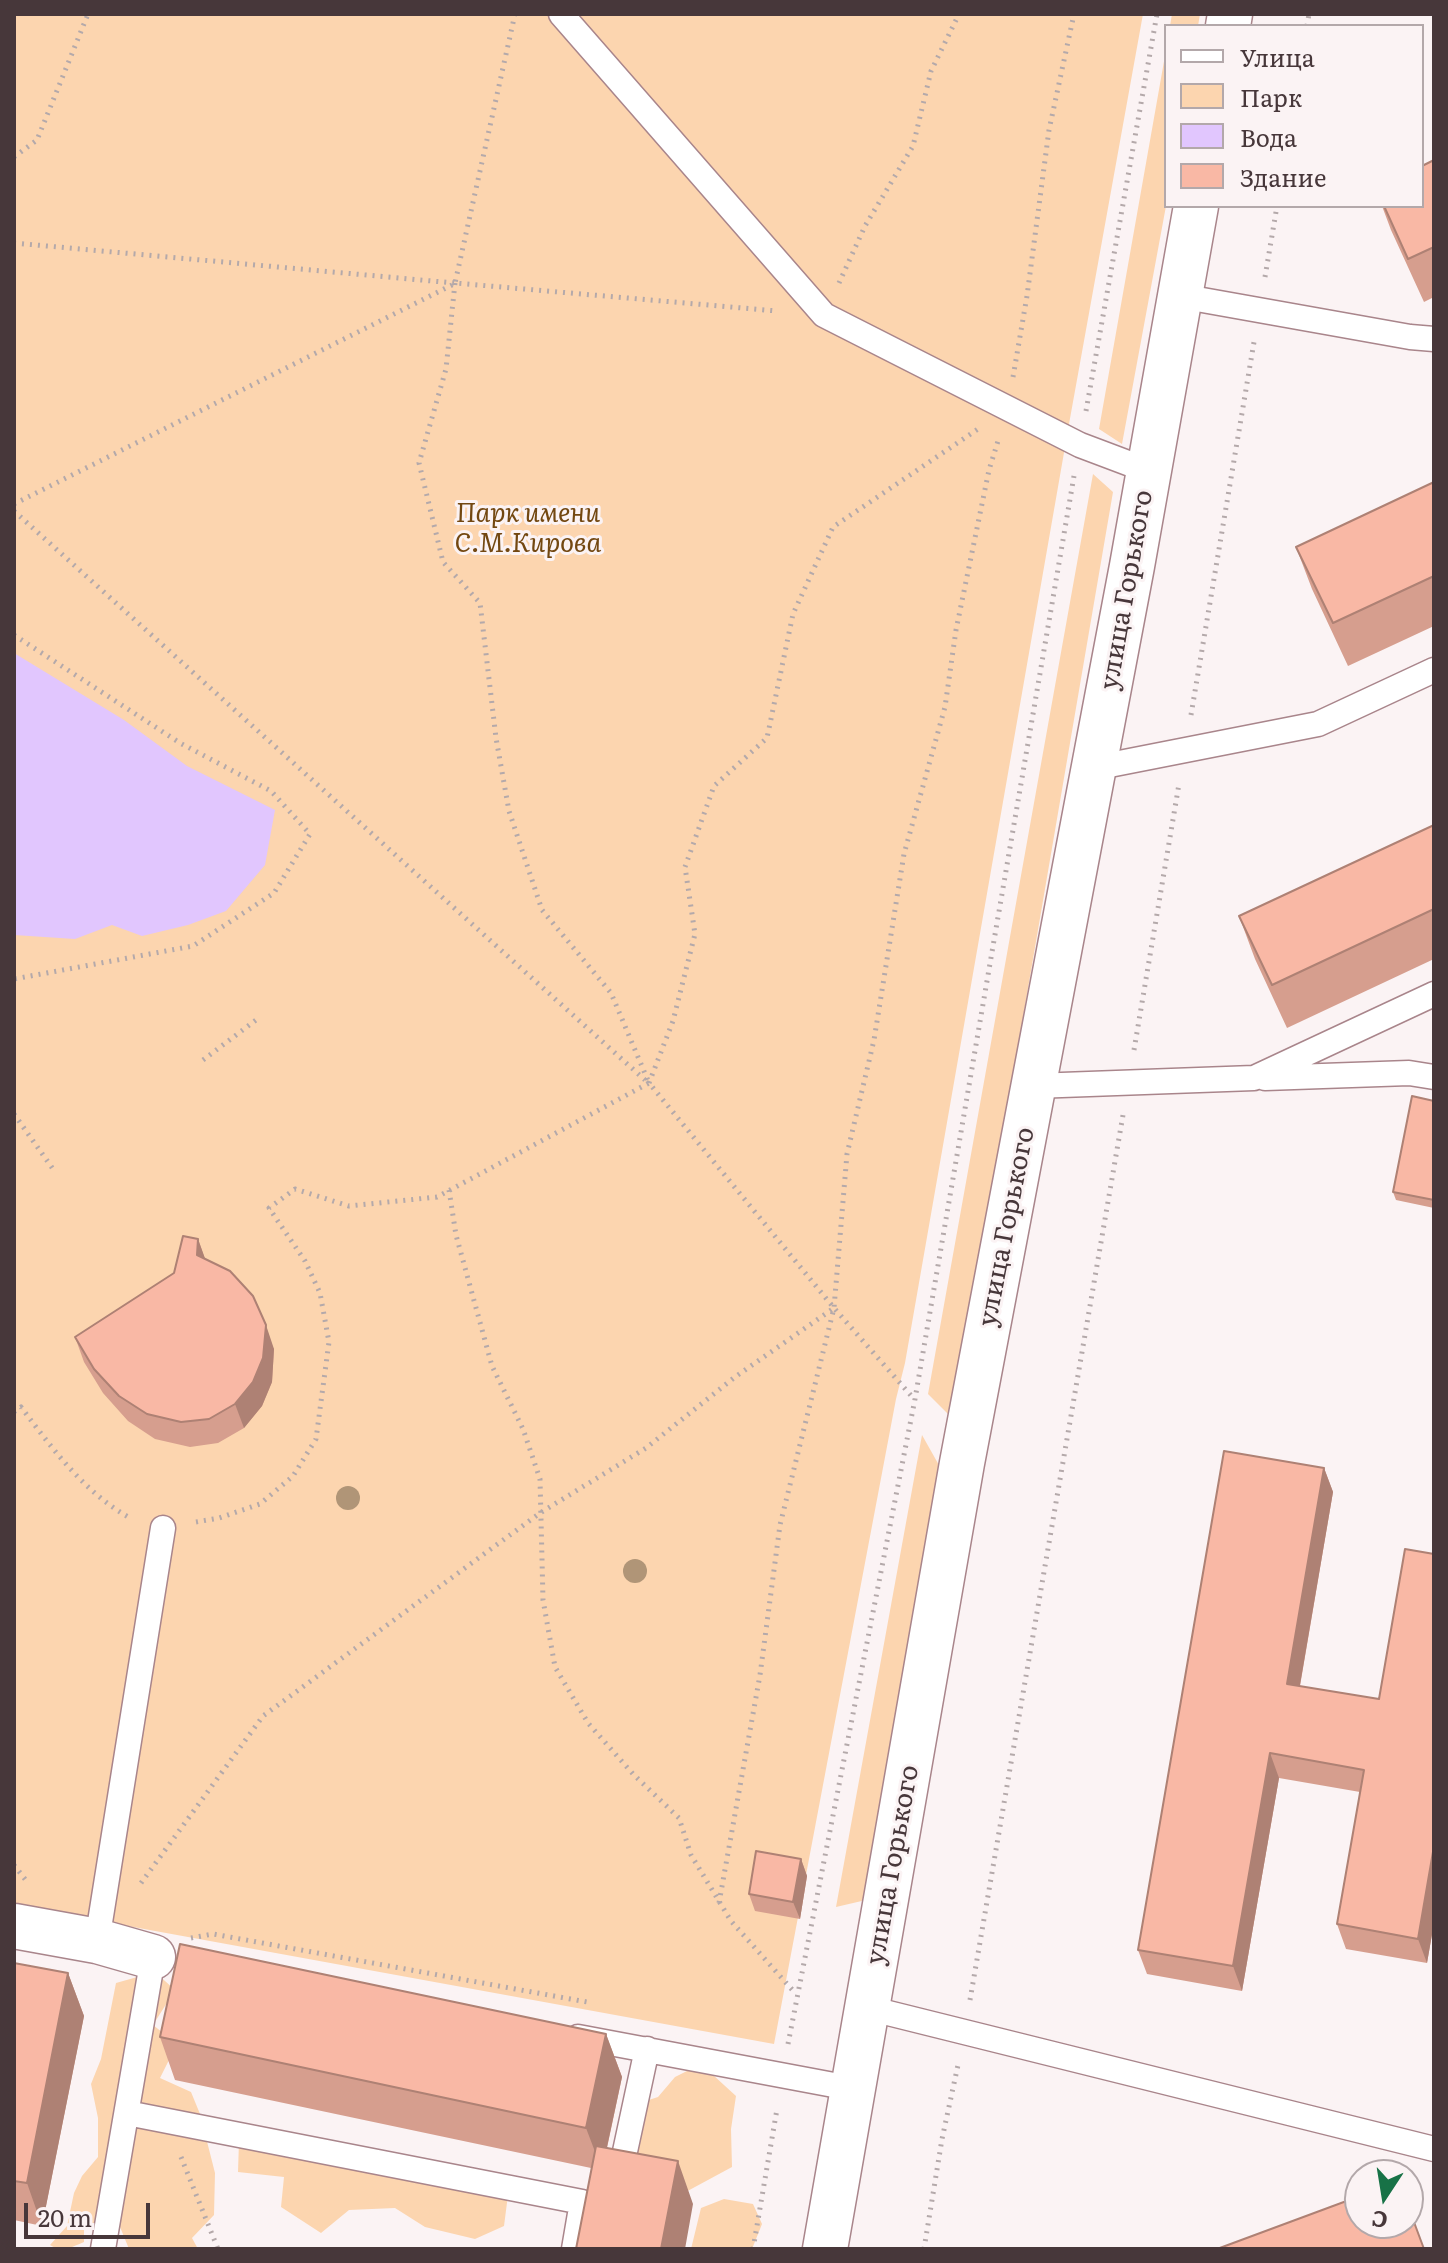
<!DOCTYPE html>
<html>
<head>
<meta charset="utf-8">
<style>
  body { margin:0 }
  #map { position:relative; width:1448px; height:2263px; overflow:hidden; background:#fbf3f4; font-family:Literata,serif }
  canvas { display:block }
  .frame { position:absolute; inset:0; border:16px solid #47373a; pointer-events:none }
  .legend { position:absolute; left:1164px; top:24px; width:260px; height:184px; box-sizing:border-box; background:#fbf3f4; border:2px solid #b3a8aa; margin:0; padding:10px 14px; list-style:none; font-size:24px; color:#47373a }
  .legend li { display:flex; align-items:center; gap:16px; height:40px }
  .legend b { width:40px; border:2px solid #b3a8aa }
  .north { position:absolute; left:1344px; top:2159px; width:80px; height:80px; box-sizing:border-box; background:#fbf3f4; border:2px solid #b3a8aa; border-radius:50%; rotate:192deg; font-size:22px; font-weight:700; line-height:32px; text-align:center; color:#47373a }
  .north::after { content:''; display:block; margin:auto; width:28px; height:36px; background:#187247; clip-path:polygon(50% 0,100% 100%,50% 72%,0 100%) }
  .scale { position:absolute; left:24px; top:2203px; width:126px; height:36px; box-sizing:border-box; border:4px solid #47373a; border-top:0; padding-left:10px; font-size:24px; line-height:28px; white-space:nowrap; color:#47373a; -webkit-text-stroke:6px #fbf3f4; paint-order:stroke }
</style>
</head>
<body>
<div id="map">
<canvas width="1448" height="2263"></canvas>
<div class="frame"></div>
<ul class="legend">
<li><b style="height:10px;background:#fff"></b>Улица</li>
<li><b style="height:22px;background:#fcd5af"></b>Парк</li>
<li><b style="height:22px;background:#e1c6fe"></b>Вода</li>
<li><b style="height:22px;background:#f9b8a5"></b>Здание</li>
</ul>
<div class="north">С</div>
<div class="scale">20 m</div>
</div>
<script>
const g = document.querySelector('canvas').getContext('2d');
g.lineJoin = 'round';
function paint(path, color) {
  g.fillStyle = color;
  g.fill(path, 'evenodd');
}
function trace(path, color, width, dash) {
  g.strokeStyle = color;
  g.lineWidth = width;
  g.lineCap = dash ? 'butt' : 'round';
  g.setLineDash(dash || []);
  g.stroke(path);
}
function write(font, color, halo, rows, align = 'center') {
  g.font = font + ' Literata,serif';
  g.lineWidth = 6;
  g.setLineDash([]);
  g.textBaseline = 'middle';
  g.strokeStyle = halo;
  g.fillStyle = color;
  for (const [text, x, y, turn = 0] of rows) {
    g.save();
    g.translate(x, y);
    g.rotate((+turn || 0) * Math.PI / 180);
    g.textAlign = isNaN(turn) ? turn : align;
    if (halo) g.strokeText(text, 0, 0);
    g.fillText(text, 0, 0);
    g.restore();
  }
}
const green = new Path2D(`
  M14,14H1143L1069,424L905,1363L896,1399L774,2044L73,1916L14,1914Z
  M1172,14H1200L1198,26H1170Z
  M1166,50V206L1122,444L1099,429Z
  M1093,474L1113,492L954,1420L928,1394Z
  M922,1435L940,1467L866,1900L836,1907Z
  M155,1972L175,1990L153,2025L177,2044L160,2078L191,2092L200,2114L215,2173L214,2215L192,2238L198,2249H129L118,2222L84,2224V2242C72,2247 62,2253 50,2245L67,2226L74,2193L82,2176L98,2157V2118L91,2084L101,2059L116,1983Z
  M701,2064L736,2096L731,2129L732,2167L682,2194L639,2172L630,2106L658,2097L675,2077Z
  M239,2141L508,2195L504,2226L475,2239L425,2227L395,2208L349,2210L321,2233L281,2207L284,2177L238,2172Z
  M724,2199L753,2204L762,2224L752,2249H691L701,2208Z`);
const water = new Path2D(`
  M14,653L124,720L187,766L275,810L265,865L226,911L188,925L142,936L112,925L75,939L14,935Z`);
const path = new Path2D(`
  M515,14L455,283L777,311
  M1307,26L1309,14
  M14,157L37,140L88,14
  M14,243L454,283
  M1265,277L1277,206
  M455,283L446,369L419,463L443,562L480,603L496,738L509,811L542,910L611,993L649,1083
  M839,283L865,226L913,146L931,71L959,14
  M1013,377L1027,296L1049,130L1074,14
  M1086,411L1157,14
  M14,504L454,284
  M14,511L645,1080
  M14,635L180,743L271,791L310,834L274,893L193,946L14,979
  M1191,715L1254,342
  M1134,1050L1179,784
  M203,1060L256,1020
  M649,1083L673,1021L695,934L685,867L714,786L767,738L793,614L833,527L978,429
  M14,1114L53,1169
  M449,1190L456,1235L492,1366L523,1429L540,1479L543,1600L555,1667L588,1723L634,1775L679,1818L691,1855L731,1921L796,1994
  M14,1412L21,1407C52,1448 85,1494 132,1519
  M196,1522L219,1518L260,1504L293,1476L316,1439L329,1342L320,1293L305,1261L269,1208L295,1189L349,1206L437,1197L649,1083L834,1308L914,1399
  M14,1865L28,1883
  M141,1883L263,1716L540,1513L646,1448L735,1377L834,1308
  M719,1903L760,1675L780,1525L834,1308L847,1154L874,1040L904,854L945,707L956,630L989,470L998,441
  M191,1938L213,1934L587,2002
  M970,2000L1123,1115
  M788,2044L915,1399L1074,476
  M181,2157L218,2249
  M753,2249L777,2109
  M924,2249L942,2139L958,2065`);
const service = new Path2D(`
  M561,14L824,315L1080,445L1149,471
  M1180,296L1410,337L1434,339
  M1094,768L1318,724L1434,670
  M1265,1078L1409,1073L1434,1077
  M1034,1086L1254,1078L1434,994
  M97,1941L163,1528
  M868,2008L1434,2149
  M578,2037L855,2089
  M127,2113L582,2202L574,2249
  M621,2170L647,2049
  M103,2249L153,1957`);
const minor = new Path2D(`
  M14,1926L97,1941L153,1957`);
const tertiary = new Path2D(`
  M1228,26L1230,14
  M825,2249L962,1463L1132,566L1196,206`);
const trees = [
  [348,1498],
  [635,1571]
];
const wall = new Path2D(`
  M1434,160V297L1424,302L1391,230L1382,206H1422Z
  M1434,482V626L1348,666L1312,589L1296,547Z
  M1434,825V959L1287,1028L1255,959L1239,916Z
  M1434,1101V1208L1396,1200L1393,1192Z
  M198,1239L205,1259L274,1349L272,1382L262,1406L244,1428L218,1443L190,1447L155,1439L128,1421L103,1393L84,1362L75,1337L174,1273Z
  M1324,1468L1333,1492L1300,1686L1379,1699L1434,1554V1923L1427,1963L1346,1949L1337,1924L1360,1792L1279,1778L1242,1991L1147,1974L1138,1950Z
  M801,1859L807,1876L800,1919L755,1911L749,1894Z
  M14,1963L68,1973L84,2016L42,2226L14,2220Z
  M606,2034L622,2077L607,2148L693,2204L591,2168L175,2080L160,2037Z`);
const shadedWall = new Path2D(`
  M198,1239L207,1264L197,1255Z
  M266,1325L274,1349L272,1382L262,1406L244,1428L235,1404Z
  M1324,1468L1333,1492L1296,1708L1287,1684Z
  M1270,1753L1279,1778L1242,1991L1233,1966Z
  M1434,1846V1923L1427,1963L1418,1939Z
  M801,1859L807,1876L800,1919L793,1902Z
  M68,1973L84,2016L42,2226L27,2183Z
  M606,2034L622,2077L602,2170L586,2128Z
  M678,2161L693,2204L685,2249H661Z`);
const building = new Path2D(`
  M1434,160V247L1408,259L1384,206H1422V166Z
  M1434,482V576L1333,623L1296,547Z
  M1434,825V909L1272,985L1239,916Z
  M1412,1096L1434,1101V1200L1393,1192Z
  M183,1236L198,1239L197,1255L230,1271L253,1296L266,1325L263,1358L253,1382L235,1404L209,1419L181,1422L147,1414L119,1396L94,1369L75,1337L174,1273Z
  M1224,1451L1324,1468L1287,1684L1379,1699L1405,1549L1434,1554V1846L1418,1939L1337,1924L1364,1770L1270,1753L1233,1966L1138,1950Z
  M756,1851L801,1859L793,1902L749,1894Z
  M180,1944L606,2034L586,2128L160,2037Z
  M14,1963L68,1973L27,2183L14,2181Z
  M596,2146L678,2161L661,2249H576Z
  M1360,2196V2223H1408V2206L1424,2249H1217Z`);
const parkNames = [
  ["Парк имени",528,514],
  ["С.М.Кирова",528,544]
];
const streetNames = [
  ["улица Горького",1127,590,-80],
  ["улица Горького",1007,1227,-79],
  ["улица Горького",893,1865,-80]
];
paint(green, '#fcd5af');
paint(water, '#e1c6fe');
trace(service, '#a9858b', 27);
trace(minor, '#a9858b', 47);
trace(tertiary, '#a9858b', 47);
trace(path, '#b4a9aa', 5, [2, 6]);
trace(service, '#fff', 24);
trace(minor, '#fff', 44);
trace(tertiary, '#fff', 44);
g.fillStyle = '#b09577';
for (const [x, y] of trees) {
  g.beginPath();
  g.arc(x, y, 12, 0, 2 * Math.PI);
  g.fill();
}
paint(wall, '#d69e8e');
paint(shadedWall, '#ae8174');
paint(building, '#f9b8a5');
trace(building, '#ae8174', 2);
write('italic 26px', '#734811', '#fbf3f4', parkNames);
write('26px', '#47373a', '#fbf3f4', streetNames);
</script>
</body>
</html>
